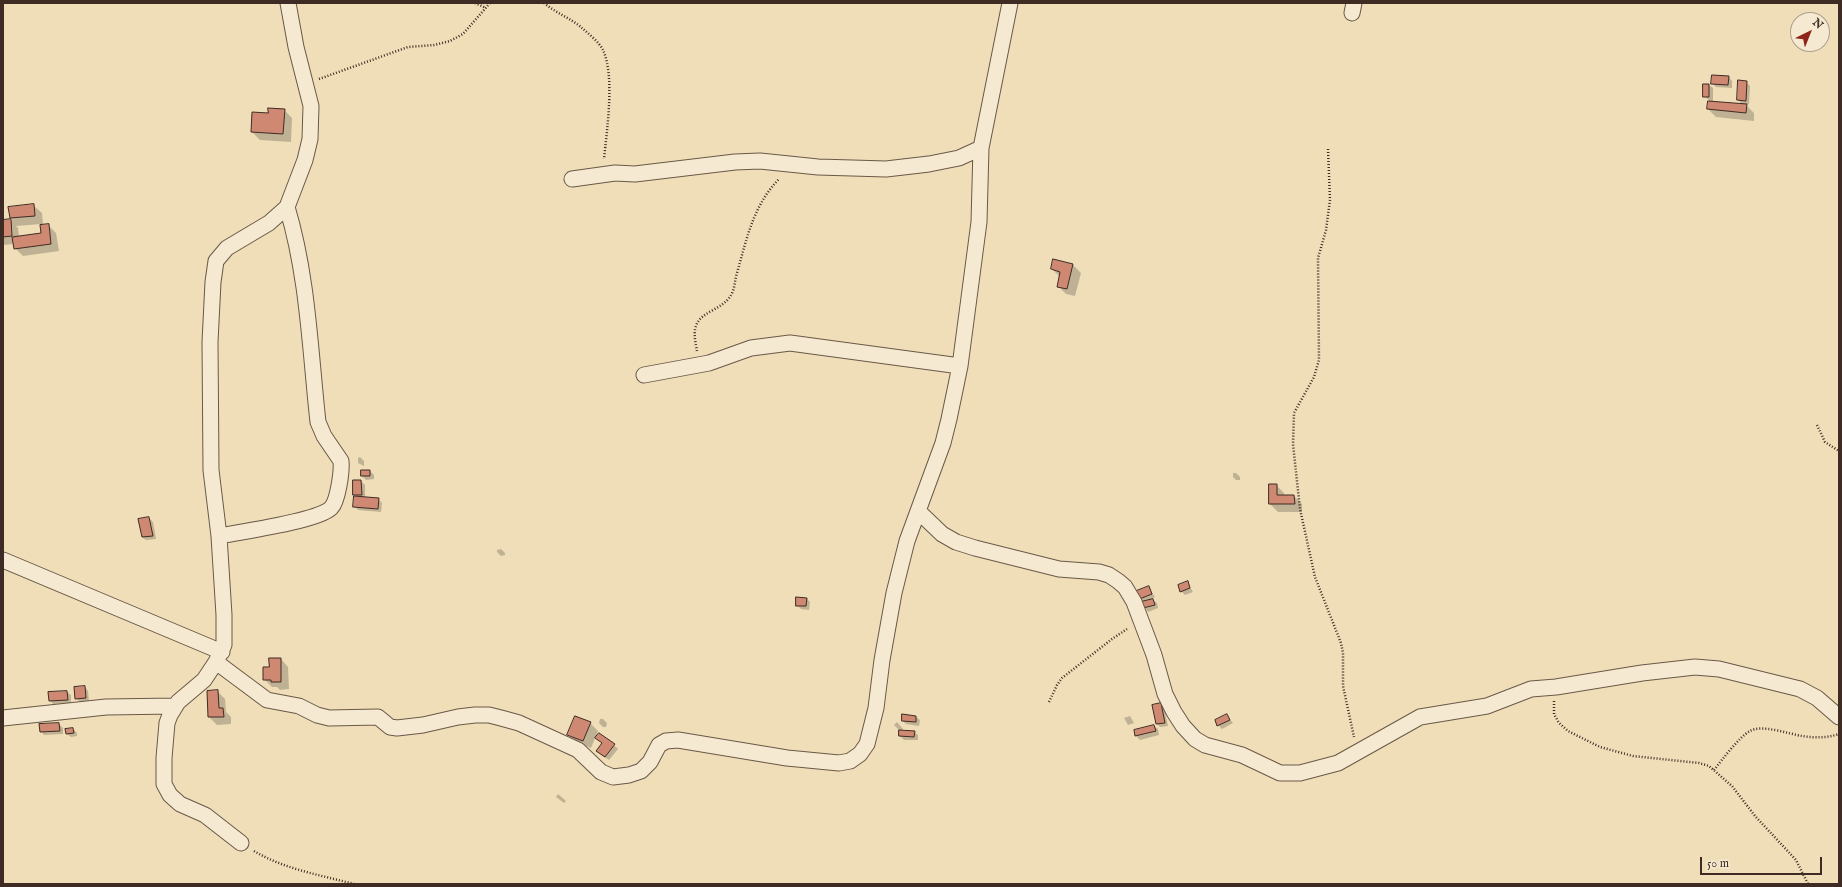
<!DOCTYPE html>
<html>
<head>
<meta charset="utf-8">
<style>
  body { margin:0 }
  #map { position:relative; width:1842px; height:887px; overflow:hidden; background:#efdeb8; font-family:"IM FELL English",serif }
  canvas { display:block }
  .frame { position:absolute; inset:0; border:4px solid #3e2b23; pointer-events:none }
  .north { position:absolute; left:1790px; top:12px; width:40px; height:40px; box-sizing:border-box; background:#f5ead1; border:1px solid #ac9e8b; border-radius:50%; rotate:43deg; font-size:11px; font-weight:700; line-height:16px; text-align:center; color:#3e2b23 }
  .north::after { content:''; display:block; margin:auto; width:14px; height:18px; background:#8f2418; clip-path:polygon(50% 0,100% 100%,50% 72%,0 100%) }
  .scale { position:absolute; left:1700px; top:857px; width:122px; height:18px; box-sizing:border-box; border:2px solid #3e2b23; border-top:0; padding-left:5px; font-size:12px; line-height:14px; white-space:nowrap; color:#3e2b23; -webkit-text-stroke:3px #f5ead1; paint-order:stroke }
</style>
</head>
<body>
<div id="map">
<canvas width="1842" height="887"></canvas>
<div class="frame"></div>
<div class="north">N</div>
<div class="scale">50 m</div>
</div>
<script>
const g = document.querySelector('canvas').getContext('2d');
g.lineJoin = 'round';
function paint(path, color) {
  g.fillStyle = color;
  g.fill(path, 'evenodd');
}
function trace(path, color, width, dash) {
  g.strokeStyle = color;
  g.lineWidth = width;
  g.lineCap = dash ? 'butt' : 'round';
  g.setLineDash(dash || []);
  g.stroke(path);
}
const shadow = new Path2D(`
  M1729,77L1732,81V88L1716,87L1712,83Z
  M1746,82L1750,86L1749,104H1745L1754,113V121L1716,117L1708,109L1709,100L1704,96L1709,85L1713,88V102L1743,105L1738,100Z
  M284,110L292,118L291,142L260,140L252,132L269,114Z
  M34,206L42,213L43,225H48L56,233L59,251L23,256L15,248L14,244L3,245V221L13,220L11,218L9,208ZM41,224L42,234L19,237L18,228L16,226Z
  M1073,265L1081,273L1075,296L1066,294L1058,286L1060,277L1052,269Z
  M360,457L364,461V466L358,463V458Z
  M370,471L374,475V479L366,480L362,476Z
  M1233,473H1236L1240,477V480H1236L1233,477Z
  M361,481L365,485V498L378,499L382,503L381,512L358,510L354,506L357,498L354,495Z
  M1276,485L1284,493V496H1294L1302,504V512H1278L1270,504Z
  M149,518L153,522L156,539L146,540L142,537Z
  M501,549L505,553V555L501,556L497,552V550Z
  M1187,582L1193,592L1185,595L1181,591Z
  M1149,588L1155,597L1152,599L1157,603L1158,608L1148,612L1142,602L1138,599Z
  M806,598L810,602L809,610L801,609L797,605Z
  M281,659L288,667L289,689L280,690L277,687H272L264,679L270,668Z
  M85,687L88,691L89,701L80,702L76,698Z
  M217,691L225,699L226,712L231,717V724L217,725L209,717Z
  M67,692L71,695V703L53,704L50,700Z
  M1161,704L1164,708L1168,726L1160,727L1157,724Z
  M1130,716L1134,723L1128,725L1124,718Z
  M1227,716L1233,723L1222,729L1218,725Z
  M916,717L920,720L919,726L906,724L903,721Z
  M600,719H603L607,723L606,727H603L599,723Z
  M897,722L903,729L901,731L914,732L918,735V740H904L900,736V731L894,725Z
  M590,723L598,731L591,748L577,742L569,734Z
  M59,724L63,728V734L44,735L41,731Z
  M1154,726L1158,729L1159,735L1140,740L1136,736L1135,730Z
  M73,729L77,733V736L71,737L67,734Z
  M596,738L614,745L618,749L609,760L601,755L603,744Z
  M558,794L566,801L564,803L556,797Z`);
const building = new Path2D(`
  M1712,75L1729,76L1728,85L1711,84Z
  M1738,80L1747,81L1746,101L1737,100Z
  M1703,84H1709V97H1703Z
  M1708,101L1747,104L1746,113L1707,109Z
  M268,108L285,109L283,134L251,132L252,112L268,113Z
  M34,204L35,216L10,218L8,207Z
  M11,219L12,236L3,237V220Z
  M49,224L51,244L14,249L12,237L41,233L40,225Z
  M1053,259L1073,264L1067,289L1057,287L1060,272L1051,269Z
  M361,470H370V476H361Z
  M353,480H361L362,495H353Z
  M1269,484H1277V495H1294L1295,504H1269Z
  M354,496L379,498L378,509L353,507Z
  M149,517L153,536L142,537L138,519Z
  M1188,581L1190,588L1180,592L1178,585Z
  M1149,586L1152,594L1137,600L1134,592Z
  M796,597L807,598L806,606H796Z
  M1153,599L1155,605L1143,608L1141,602Z
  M269,658H281V682H271V680H263V667H269Z
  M85,686L86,698L75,699L74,687Z
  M218,690L219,708H223L224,717H208L207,691Z
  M67,691L68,700L49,701L48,692Z
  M1161,703L1165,723L1156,724L1152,705Z
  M902,714L916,716V722L902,721Z
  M1227,714L1230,720L1217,726L1215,720Z
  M575,716L591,722L583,741L567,735Z
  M59,723L60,731L40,732L39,724Z
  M1154,725L1156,731L1135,736L1134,730Z
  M73,728L74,733L66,734L65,729Z
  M899,730L915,731L914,737L899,736Z
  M599,733L615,744L605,757L596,751L602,743L595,738Z`);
const path = new Path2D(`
  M475,3L486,8
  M544,3C556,13 572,19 582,28C589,34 599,42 603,50C615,76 607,129 604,159
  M319,79L408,47L434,45L450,41L463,34L490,3
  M1328,149L1330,200L1326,230L1318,258L1319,360L1314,377L1294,413L1293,444L1300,509L1315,577L1341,643L1343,653V686L1354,737
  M697,351C696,344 693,334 696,326C701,310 726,310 733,291C735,285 735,279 737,273C747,238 753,206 779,179
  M1817,425L1825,442L1839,451
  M1554,701V714L1559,723L1568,731L1600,747L1633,756L1699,763L1709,766L1732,786L1755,816L1796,860L1808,884
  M1049,702L1057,685L1062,678L1112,639L1127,629
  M1714,770C1722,760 1739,737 1750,731C1762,724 1789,734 1802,736C1815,738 1827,738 1839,734
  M254,851C284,869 320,875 354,884`);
const street = new Path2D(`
  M1352,13L1354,3
  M572,179L615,173L635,174L735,162L760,161L818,167L886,169L929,164L959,158L981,148
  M644,375L709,363L751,348L790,343L960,366
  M918,511L942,534L956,542L975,548L1059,569L1099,572L1109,575L1118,581L1125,587L1134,602L1154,655L1165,694L1174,712L1183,726L1195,739L1205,745L1242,755L1280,773H1300L1338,763L1420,717L1487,706L1531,689L1556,687L1642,673L1695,667L1719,669L1800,689L1817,698L1839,717
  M219,536C240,532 318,521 331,508C338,501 342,471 341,461L324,436L318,422C310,350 308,277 287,207
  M3,560L222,652
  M216,662L267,700L299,706L317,715L329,718L378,717L390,727L397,728L423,725L458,717L475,715H489L501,718L519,723L578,750L601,772L613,777L629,775L641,771L650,762L659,745L666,741L678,740L787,758L839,763L850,761L860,754L867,744L876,708L882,660L894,593L907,541L943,443L949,419L960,366L979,222L981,148L1010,3
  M3,718L106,707L175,706
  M241,843L205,815L180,804L170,795L164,784V758L167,723L170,715L178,702L204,680L216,662L224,645V615L219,536L211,470L210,342L213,282L216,261L227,248L269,223L287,207L305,160L310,139L311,106L296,47L288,3`);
paint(shadow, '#0003');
paint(building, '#cf8872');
trace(building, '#3e2b23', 1);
trace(street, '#6a5848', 17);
trace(path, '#3e2b23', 2.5, [1, 2]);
trace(street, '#f5ead1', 15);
</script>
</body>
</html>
